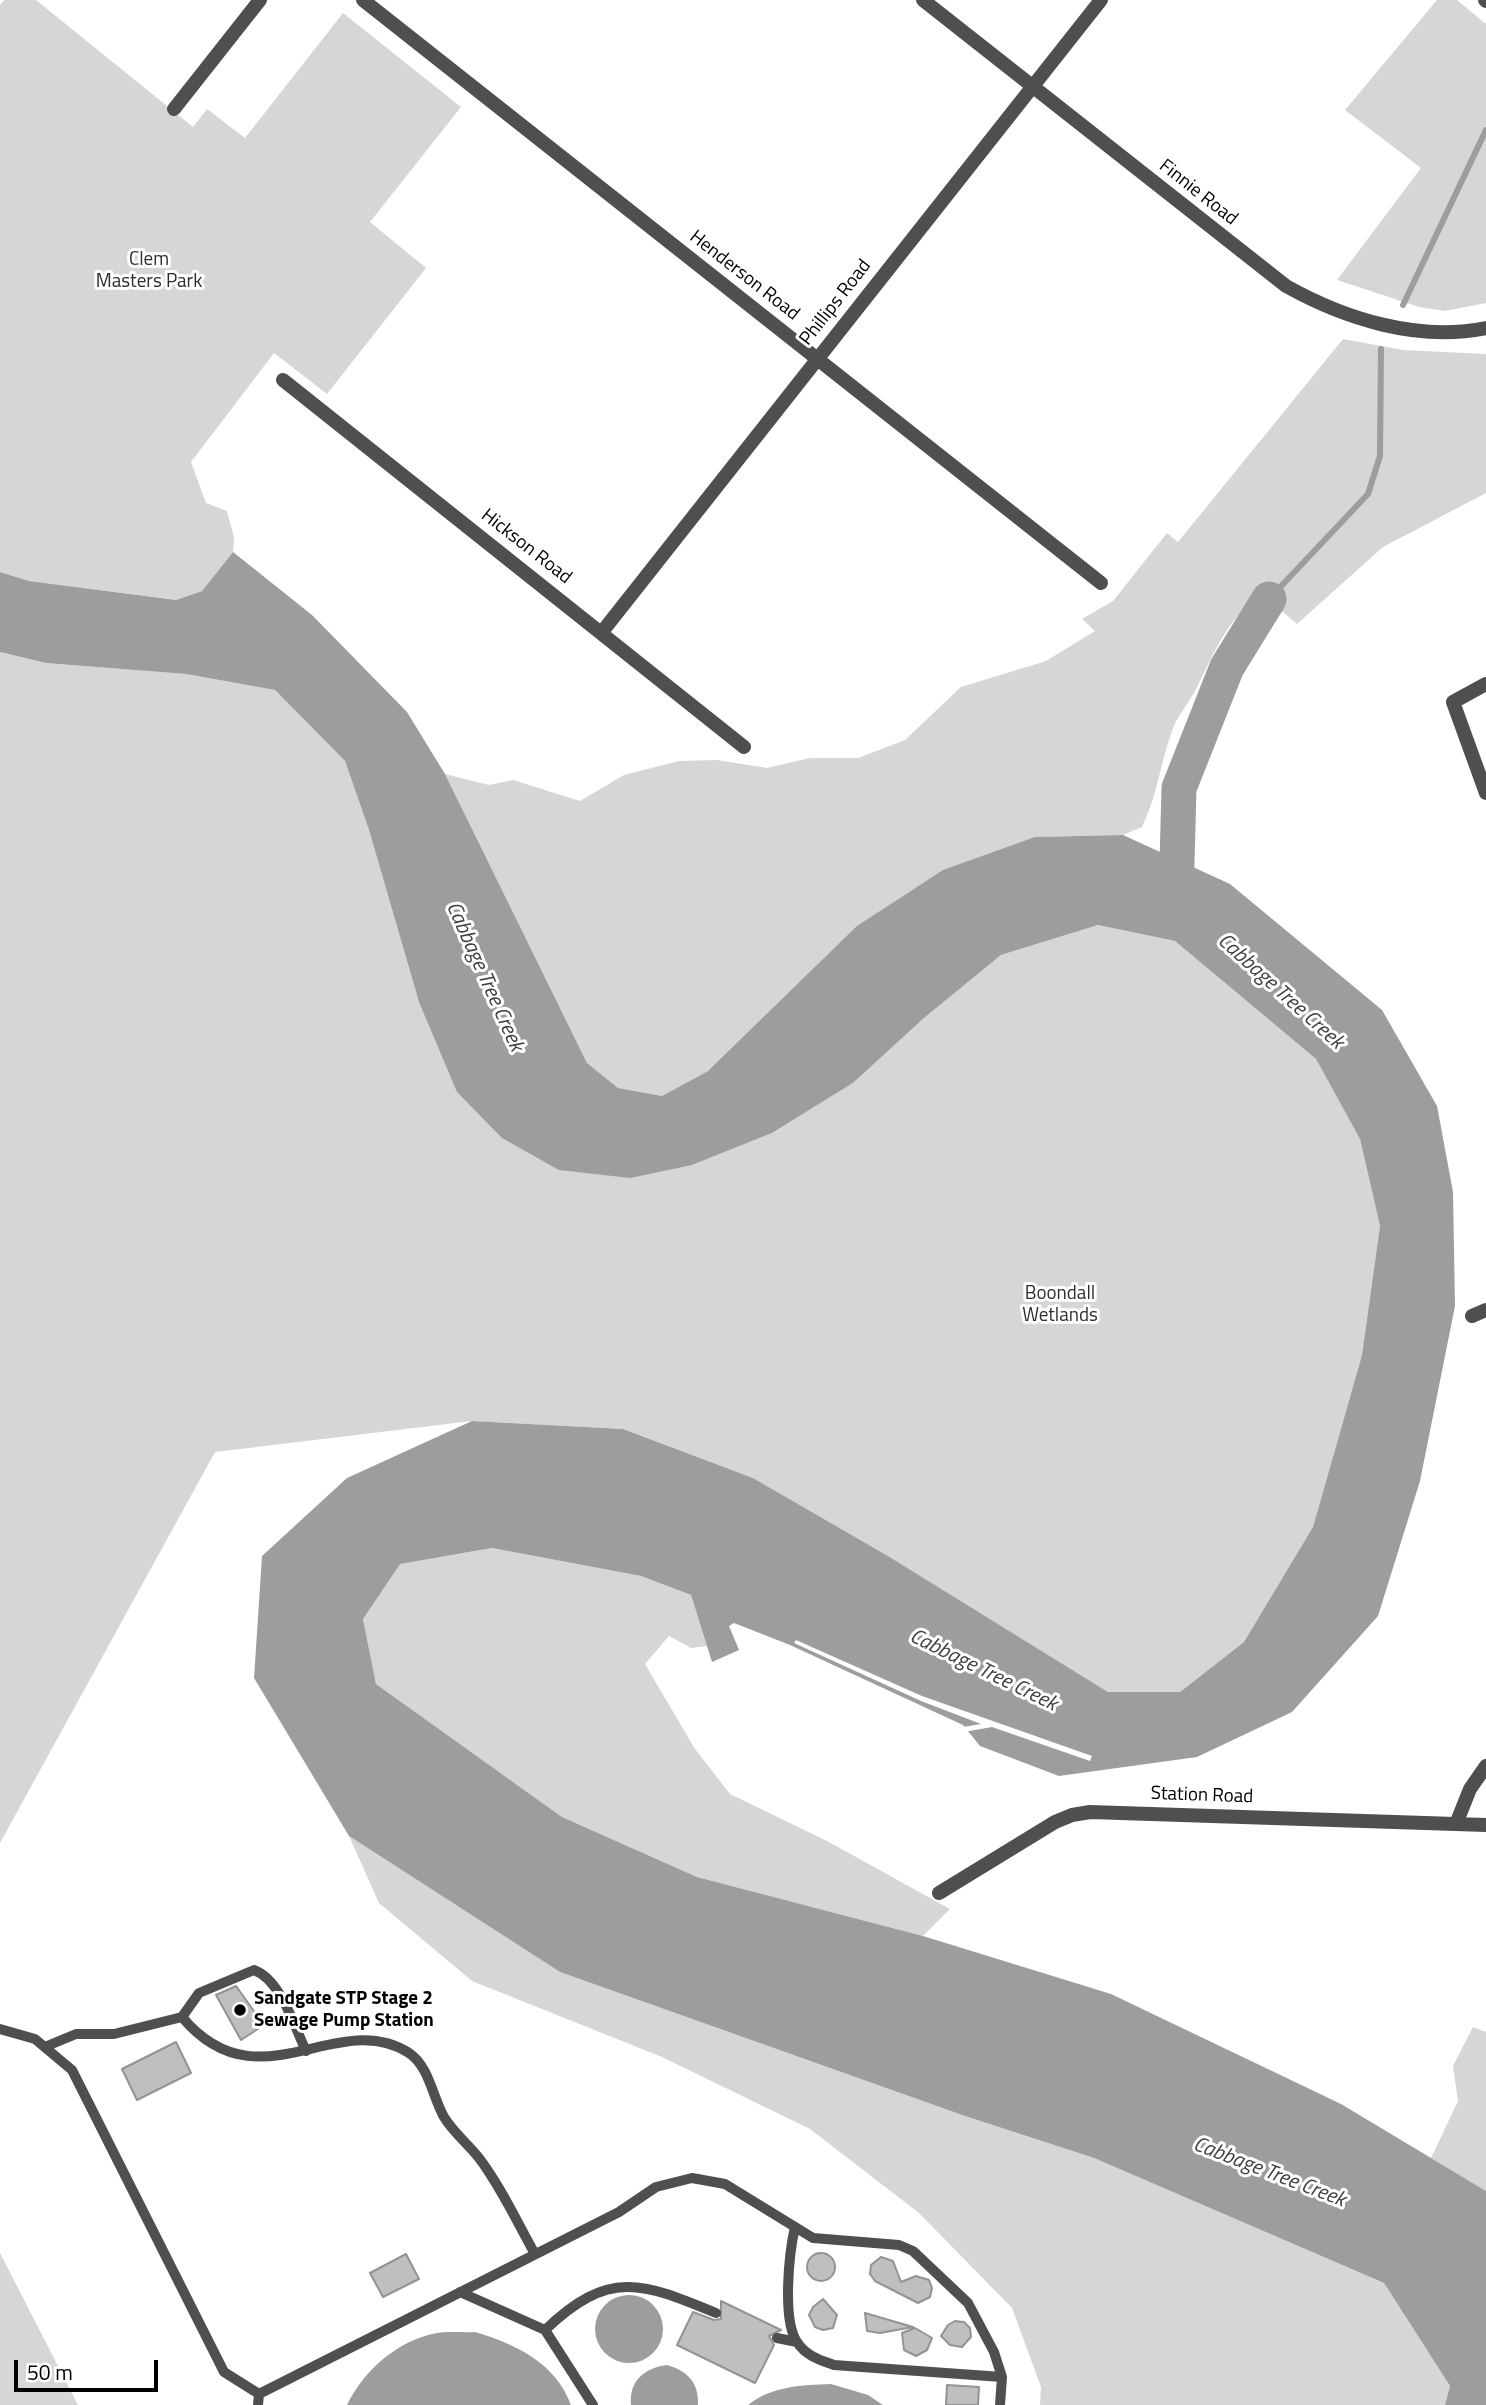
<!DOCTYPE html>
<html>
<head>
<meta charset="utf-8">
<style>
  body { margin:0 }
  #map { position:relative; width:1486px; height:2405px; overflow:hidden; background:#fff; font-family:"Titillium Web",sans-serif }
  canvas { display:block }
  .scale { position:absolute; left:14px; top:2360px; width:144px; height:32px; box-sizing:border-box; border:4px solid #000; border-top:0; padding-left:9px; font-size:21px; line-height:24px; white-space:nowrap; color:#000; -webkit-text-stroke:5px #fff; paint-order:stroke }
</style>
</head>
<body>
<div id="map">
<canvas width="1486" height="2405"></canvas>
<div class="scale">50 m</div>
</div>
<script>
const g = document.querySelector('canvas').getContext('2d');
g.lineJoin = 'round';
function paint(path, color) {
  g.fillStyle = color;
  g.fill(path, 'evenodd');
}
function trace(path, color, width, dash) {
  g.strokeStyle = color;
  g.lineWidth = width;
  g.lineCap = dash ? 'butt' : 'round';
  g.setLineDash(dash || []);
  g.stroke(path);
}
function write(font, color, halo, rows, align = 'center') {
  g.font = font + ' "Titillium Web",sans-serif';
  g.lineWidth = 6;
  g.setLineDash([]);
  g.textBaseline = 'middle';
  g.strokeStyle = halo;
  g.fillStyle = color;
  for (const [text, x, y, turn = 0] of rows) {
    g.save();
    g.translate(x, y);
    g.rotate((+turn || 0) * Math.PI / 180);
    g.textAlign = isNaN(turn) ? turn : align;
    if (halo) g.strokeText(text, 0, 0);
    g.fillText(text, 0, 0);
    g.restore();
  }
}
const green = new Path2D(`
  M4,0H36L193,127L207,109L245,138L343,13L461,107L370,222L426,268L327,394L274,353L191,462L206,503L227,511L234,537L233,552L202,591L176,600L29,581L0,572V5Z
  M1437,0H1457L1486,24V303L1445,311L1419,307L1337,280L1421,168L1345,110Z
  M1343,339L1403,350L1486,354V493L1383,547L1297,624L1262,594C1225,621 1216,650 1196,689C1189,703 1177,716 1172,731C1160,765 1158,793 1142,827L1123,835L1035,837L708,1071L662,1096L618,1088L587,1063L445,774L489,785L513,780L580,801L624,775L679,761L717,760L767,768L810,758H858L905,740L961,687L1046,661L1095,631L1082,619L1113,601L1167,533L1178,542Z
  M0,652L46,663L186,674L275,690L345,761L369,830L419,1002L692,1165L772,1133L853,1083L924,1018L1001,955L1098,925L1175,941L1316,1059L1360,1139L1380,1226L1362,1355L1313,1527L1244,1642L1180,1692H1108L888,1556L753,1478L623,1429L472,1421L215,1452L0,1843Z
  M492,1548L641,1576L691,1595L707,1646L691,1648L669,1636L645,1664L695,1749L730,1794L827,1841L950,1909L923,1936L697,1877L562,1817L376,1684L363,1619L399,1564Z
  M349,1836L560,1972L965,2116L1094,2158L1384,2283L1450,2386L1445,2405H1040L1041,2387L1012,2308L919,2213L810,2129L662,2057L472,1981L379,1903Z
  M1473,2027L1486,2032V2191L1431,2158L1458,2101L1453,2066Z
  M0,2253L78,2405H0Z`);
const water = new Path2D(`
  M233,552L312,615L407,712L445,774L587,1063L618,1088L662,1096L708,1071L857,926L943,870L1035,837L1123,835L1230,884L1382,1010L1437,1106L1453,1192L1455,1306L1420,1481L1378,1616L1292,1712L1197,1757L1059,1776L980,1746L963,1725L790,1645L734,1623L729,1626L739,1650L712,1662L691,1595L641,1576L492,1548L400,1564L363,1619L376,1684L562,1817L697,1877L923,1936L1111,1994L1341,2104L1486,2191V2405H1445L1450,2386L1384,2283L1094,2158L965,2116L560,1972L349,1836L254,1678L262,1556L347,1478L472,1421L623,1429L753,1478L888,1556L1108,1692H1180L1244,1642L1313,1527L1362,1355L1380,1226L1360,1139L1316,1059L1175,941L1098,925L1001,955L924,1018L853,1083L772,1133L692,1165L630,1178L559,1170L502,1138L457,1092L419,1002L369,830L345,761L275,690L186,674L46,663L0,652V572L29,581L176,600L202,591Z
  M595 2329a34 34 0 1 1 68 0a34 34 0 1 1-68 0Z
  M475,2332C515,2344 556,2363 571,2405H347C364,2370 398,2340 437,2333C449,2331 463,2333 475,2332Z
  M667,2365C688,2371 699,2383 698,2405H631C629,2381 644,2368 667,2365Z
  M831,2384L868,2395L883,2405H748C772,2386 802,2385 831,2384Z`);
const pier = new Path2D(`
  M796,1640L922,1696L1092,1756L1090,1761L992,1727L964,1732L963,1727L981,1724L921,1701L794,1643Z`);
const stream = new Path2D(`
  M1403,305L1486,130
  M1269,599L1368,494L1380,456L1381,349`);
const river = new Path2D(`
  M1176,900L1179,788L1227,667L1269,599`);
const building = new Path2D(`
  M236,1986L264,2025L241,2040L216,1995Z
  M176,2042L191,2073L137,2100L122,2069Z
  M807 2267a14 14 0 1 1 28 0a14 14 0 1 1-28 0Z
  M406,2254L419,2279L383,2297L370,2273Z
  M881,2257L893,2261L901,2282L916,2276L929,2280L932,2288L930,2297L918,2303L875,2281L870,2274L871,2265Z
  M823,2299L837,2315L833,2328L823,2330L815,2327L809,2315L813,2307Z
  M721,2301L781,2330L769,2336L774,2345L755,2383L677,2345L693,2312L714,2320L721,2319Z
  M865,2313L913,2327L880,2333L867,2331Z
  M955,2321L964,2322L970,2328L971,2337L962,2347L950,2345L941,2336L948,2325Z
  M915,2328L932,2338L927,2350L916,2356L904,2350L902,2333Z
  M947,2385L979,2387L978,2405H946Z`);
const service = new Path2D(`
  M182,2017L199,1993L254,1970C281,1980 294,2026 306,2051
  M0,2029L35,2039L72,2070L224,2372L259,2394L258,2405
  M47,2046L76,2034H114L182,2017C258,2108 337,2007 409,2053C429,2066 433,2098 444,2117C453,2132 468,2144 479,2158C501,2187 517,2222 535,2254
  M795,2227C789,2253 782,2320 797,2342C806,2356 820,2360 834,2365L1002,2377L1000,2405
  M460,2292L545,2330L593,2405
  M545,2330C609,2269 641,2282 716,2313
  M777,2338L797,2342
  M259,2394L619,2212L656,2187L692,2178L725,2184L813,2238L899,2245L913,2251L968,2303L994,2352L1002,2377`);
const minor = new Path2D(`
  M363,0L1101,583
  M923,0L1286,286C1345,319 1418,342 1486,328
  M1485,0L1486,1
  M174,109L260,0
  M283,380L744,747
  M602,632L1101,0
  M1486,684L1453,702L1486,793
  M1472,1316L1486,1310
  M1456,1824L1470,1789L1486,1766
  M939,1893L1055,1822L1072,1815L1090,1812L1486,1825`);
const markers = [
  [240,2010,7,"#000"]
];
const streetNames = [
  ["Finnie Road",1198,193,38],
  ["Henderson Road",744,276,38],
  ["Phillips Road",836,303,-52],
  ["Hickson Road",526,547,38],
  ["Station Road",1202,1796,2]
];
const parkNames = [
  ["Clem",149,260],
  ["Masters Park",149,282],
  ["Boondall",1060,1294],
  ["Wetlands",1060,1316]
];
const poiNames = [
  ["Sandgate STP Stage 2",254,1999],
  ["Sewage Pump Station",254,2021]
];
const waterNames = [
  ["Cabbage Tree Creek",484,977,66],
  ["Cabbage Tree Creek",1280,992,42],
  ["Cabbage Tree Creek",983,1671,26],
  ["Cabbage Tree Creek",1269,2173,21]
];
paint(green, '#d6d6d6');
paint(water, '#9d9d9d');
paint(pier, '#fff');
trace(stream, '#9d9d9d', 6);
trace(river, '#9d9d9d', 35);
paint(building, '#bfbfbf');
trace(building, '#939393', 2);
trace(service, '#4f4f4f', 10);
trace(minor, '#4f4f4f', 14);
for (const [x, y, r, color] of markers) {
  const dot = new Path2D();
  dot.arc(x, y, r, 0, 2 * Math.PI);
  g.fillStyle = color;
  g.fill(dot);
  trace(dot, '#fff', 2.5);
}
write('19px', '#000', '#fff', streetNames);
write('19px', '#2d2d2d', '#fff', parkNames);
write('bold 19px', '#000', '#fff', poiNames, 'left');
write('italic 21px', '#3e3e3e', '#fff', waterNames);
</script>
</body>
</html>
